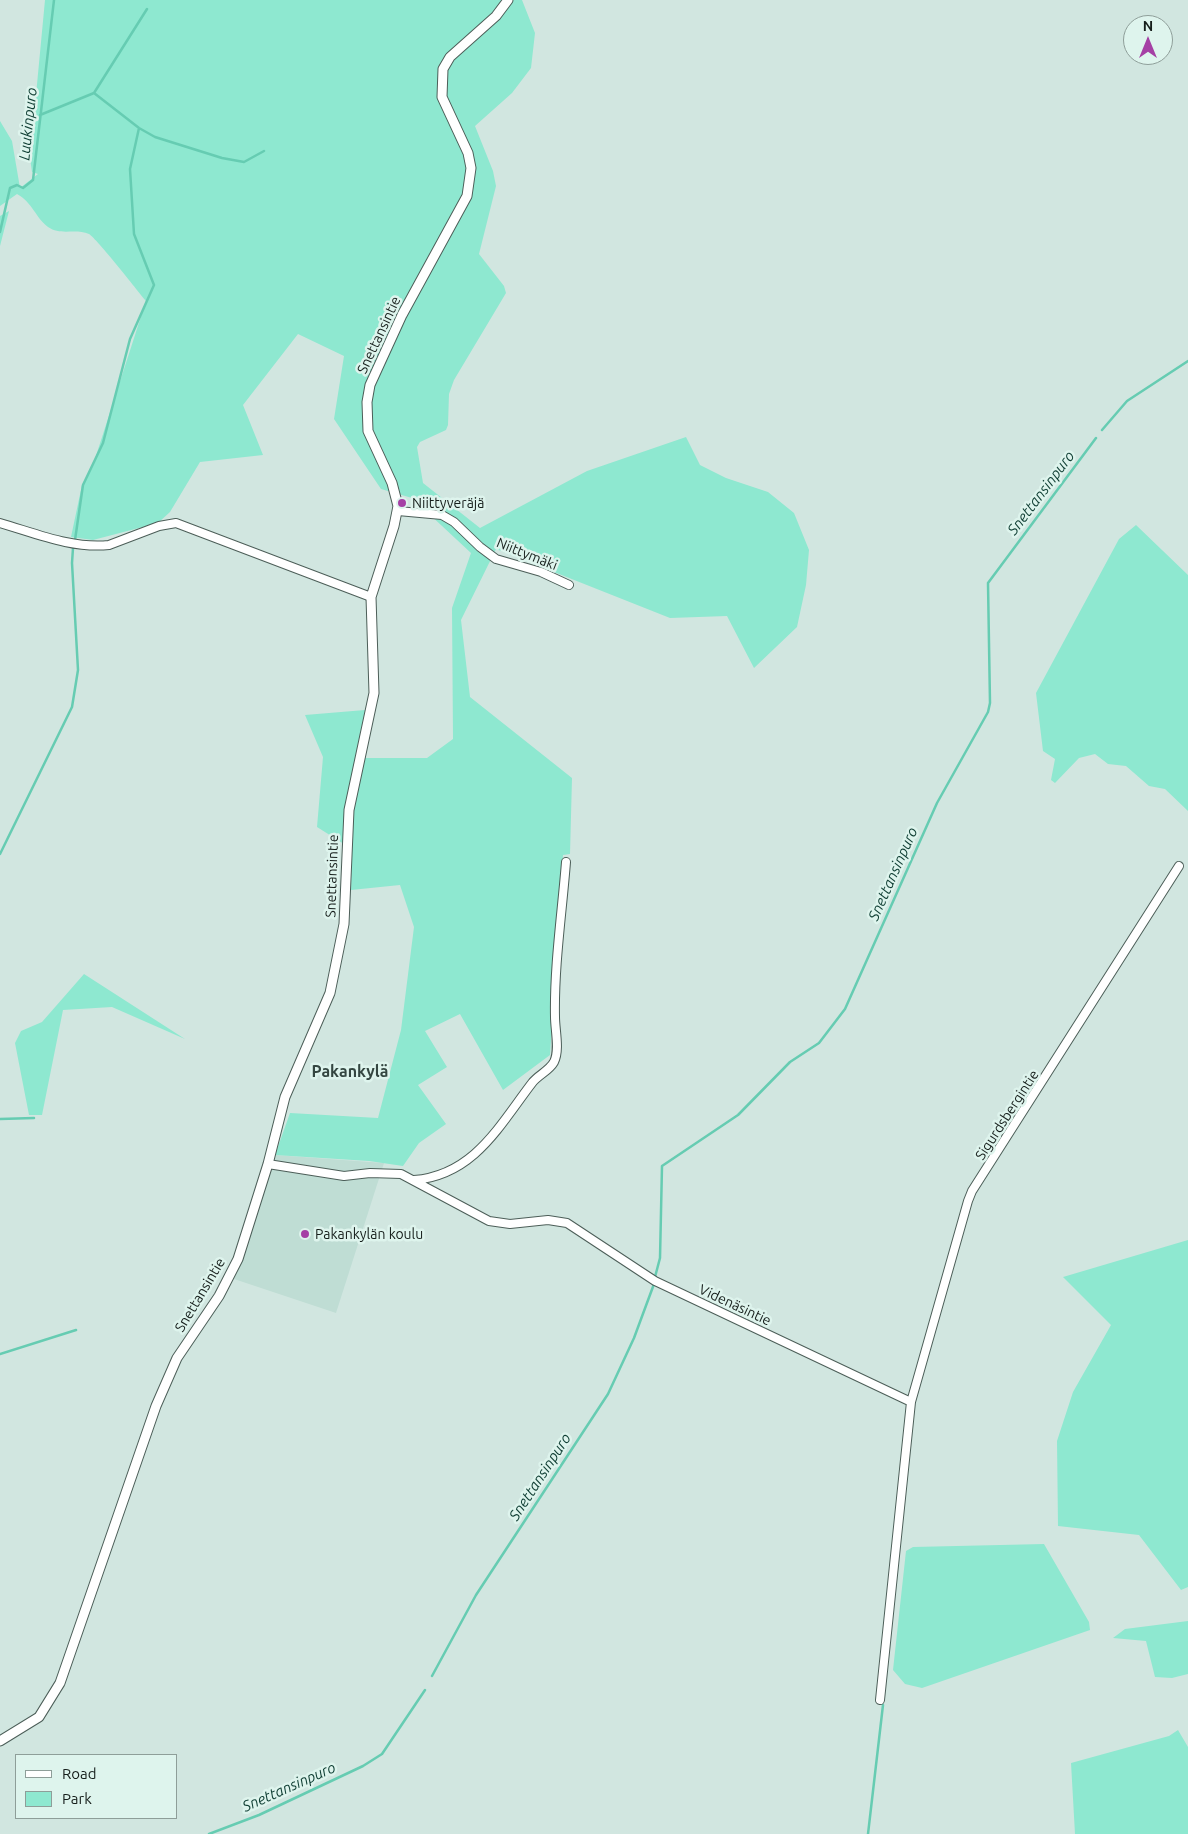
<!DOCTYPE html>
<html>
<head>
<meta charset="utf-8">
<style>
  body { margin:0 }
  #map { position:relative; width:1188px; height:1834px; overflow:hidden; background:#d1e6e0; font-family:Ubuntu,sans-serif }
  canvas { display:block }
  .legend { position:absolute; left:15px; top:1754px; width:162px; height:65px; box-sizing:border-box; background:#def4ed; border:1px solid #8e9e99; margin:0; padding:6px 9px; list-style:none; font-size:15px; color:#161e1b }
  .legend li { display:flex; align-items:center; gap:10px; height:25px }
  .legend b { width:25px; border:1px solid #8e9e99 }
  .north { position:absolute; left:1123px; top:15px; width:50px; height:50px; box-sizing:border-box; background:#def4ed; border:1px solid #8e9e99; border-radius:50%; rotate:0deg; font-size:14px; font-weight:700; line-height:20px; text-align:center; color:#161e1b }
  .north::after { content:''; display:block; margin:auto; width:18px; height:22px; background:#a540a5; clip-path:polygon(50% 0,100% 100%,50% 72%,0 100%) }
</style>
</head>
<body>
<div id="map">
<canvas width="1188" height="1834"></canvas>
<ul class="legend">
<li><b style="height:6px;background:#fff"></b>Road</li>
<li><b style="height:14px;background:#8ee8d0"></b>Park</li>
</ul>
<div class="north">N</div>
</div>
<script>
const g = document.querySelector('canvas').getContext('2d');
g.lineJoin = 'round';
function paint(path, color) {
  g.fillStyle = color;
  g.fill(path, 'evenodd');
}
function trace(path, color, width, dash) {
  g.strokeStyle = color;
  g.lineWidth = width;
  g.lineCap = dash ? 'butt' : 'round';
  g.setLineDash(dash || []);
  g.stroke(path);
}
function write(font, color, halo, rows, align = 'center') {
  g.font = font + ' Ubuntu,sans-serif';
  g.lineWidth = 5;
  g.setLineDash([]);
  g.textBaseline = 'middle';
  g.strokeStyle = halo;
  g.fillStyle = color;
  for (const [text, x, y, turn = 0] of rows) {
    g.save();
    g.translate(x, y);
    g.rotate((+turn || 0) * Math.PI / 180);
    g.textAlign = isNaN(turn) ? turn : align;
    if (halo) g.strokeText(text, 0, 0);
    g.fillText(text, 0, 0);
    g.restore();
  }
}
const built = new Path2D(`
  M275,1155L384,1163L336,1313L234,1279Z`);
const green = new Path2D(`
  M45,0H522L535,33L531,68L512,93L475,126L493,171L496,186L479,254L504,286L506,293L454,380L449,394L448,425L446,430L420,442L417,447L423,483L480,528L587,471L686,437L700,465L726,478L768,492L794,513L809,550L806,585L797,627L754,668L727,616L670,618L496,549L461,620L470,697L572,778L570,854L563,855L550,1055L503,1090L460,1014L425,1031L447,1067L418,1085L446,1124L419,1143L403,1166L369,1161L275,1155L290,1113L378,1118L401,1030L414,927L400,885L351,890L352,849L317,827L323,757L305,715L365,710L355,758H427L453,739L452,608L471,553L412,498L381,489L334,419L344,356L298,334L243,405L263,455L200,462L170,512L158,523L93,540L71,537L82,485L93,465L146,301C137,290 97,239 89,234C75,228 61,236 48,227C35,217 33,203 17,194L0,206V121L12,141L20,188L38,174L32,172L30,158Z
  M9,211L0,246V216Z
  M1136,525L1188,575V811L1165,789L1149,786L1126,766L1108,764L1095,754L1079,758L1055,783L1051,780L1055,759L1043,751L1036,693L1119,539Z
  M84,974L185,1039L112,1007L63,1010L42,1115H29L15,1043L21,1031L42,1022Z
  M1188,1240V1587L1181,1590L1139,1535L1058,1526L1057,1441L1073,1392L1111,1325L1063,1277Z
  M1044,1544L1089,1622L1090,1630L922,1688L905,1684L893,1670L906,1551L913,1547Z
  M1188,1621V1674L1172,1678L1155,1677L1146,1641L1113,1638L1125,1629Z
  M1178,1730L1188,1747V1834H1075L1071,1763L1169,1736Z`);
const stream = new Path2D(`
  M94,93L147,9
  M40,115L94,93L139,128L155,137L222,158L244,162L264,151
  M0,232L10,188L17,185L23,188L33,180L54,0
  M1102,430L1127,401L1188,361
  M75,540L83,485L103,443L130,339L154,285L134,234L130,169L139,128
  M0,854L72,707L78,670L72,563L73,548
  M0,1119L34,1118
  M655,1277L660,1258L662,1166L738,1115L790,1062L819,1043L845,1009L937,803L988,712L990,703L988,583L1096,438
  M0,1354L76,1330
  M432,1676L476,1595L608,1394L634,1338L654,1284
  M209,1834L259,1815L363,1766L382,1754L425,1690
  M868,1834L883,1705`);
const minor = new Path2D(`
  M398,511L442,515L454,522L480,547L496,559L541,572L569,585
  M0,523C35,533 72,549 109,545L159,526L176,523L371,597
  M268,1164L344,1176L370,1173L401,1174L489,1221L510,1224L548,1220L567,1223L655,1281L911,1402L880,1700
  M414,1180C474,1175 499,1126 532,1083C538,1075 549,1071 554,1062C560,1050 555,1030 555,1017C554,966 562,913 566,862
  M911,1402L968,1201L972,1191L1179,866`);
const tertiary = new Path2D(`
  M0,1741L39,1717L60,1683L156,1406L177,1358L219,1296L238,1259L268,1164L285,1097L330,993L344,924L349,810L374,693L371,597L394,526L398,506L392,483L368,431L367,402L370,385L402,315L467,196L471,168L468,153L442,97L443,69L450,57L496,16L508,0`);
const markers = [
  [402,503,5,"#a540a5"],
  [305,1234,5,"#a540a5"]
];
const streetNames = [
  ["Snettansintie",379,335,-65],
  ["Niittymäki",527,554,22],
  ["Snettansintie",332,876,-88],
  ["Sigurdsbergintie",1007,1115,-57],
  ["Snettansintie",200,1295,-59],
  ["Videnäsintie",735,1305,25]
];
const poiNames = [
  ["Niittyveräjä",412,503],
  ["Pakankylän koulu",315,1234]
];
const waterNames = [
  ["Luukinpuro",28,124,-84],
  ["Snettansinpuro",1041,493,-53],
  ["Snettansinpuro",893,874,-66],
  ["Snettansinpuro",540,1477,-57],
  ["Snettansinpuro",289,1787,-24]
];
const quarterNames = [
  ["Pakankylä",350,1072]
];
paint(built, '#bfddd4');
paint(green, '#8ee8d0');
trace(stream, '#66ccb2', 2.5);
trace(minor, '#4c5e58', 10);
trace(tertiary, '#4c5e58', 11);
trace(minor, '#fff', 8);
trace(tertiary, '#fff', 9);
for (const [x, y, r, color] of markers) {
  const dot = new Path2D();
  dot.arc(x, y, r, 0, 2 * Math.PI);
  g.fillStyle = color;
  g.fill(dot);
  trace(dot, '#def4ed', 2);
}
write('14px', '#161e1b', '#def4ed', streetNames);
write('14px', '#161e1b', '#def4ed', poiNames, 'left');
write('italic 15px', '#0f3e33', '#def4ed', waterNames);
write('bold 16px', '#344641', '#def4ed', quarterNames);
</script>
</body>
</html>
